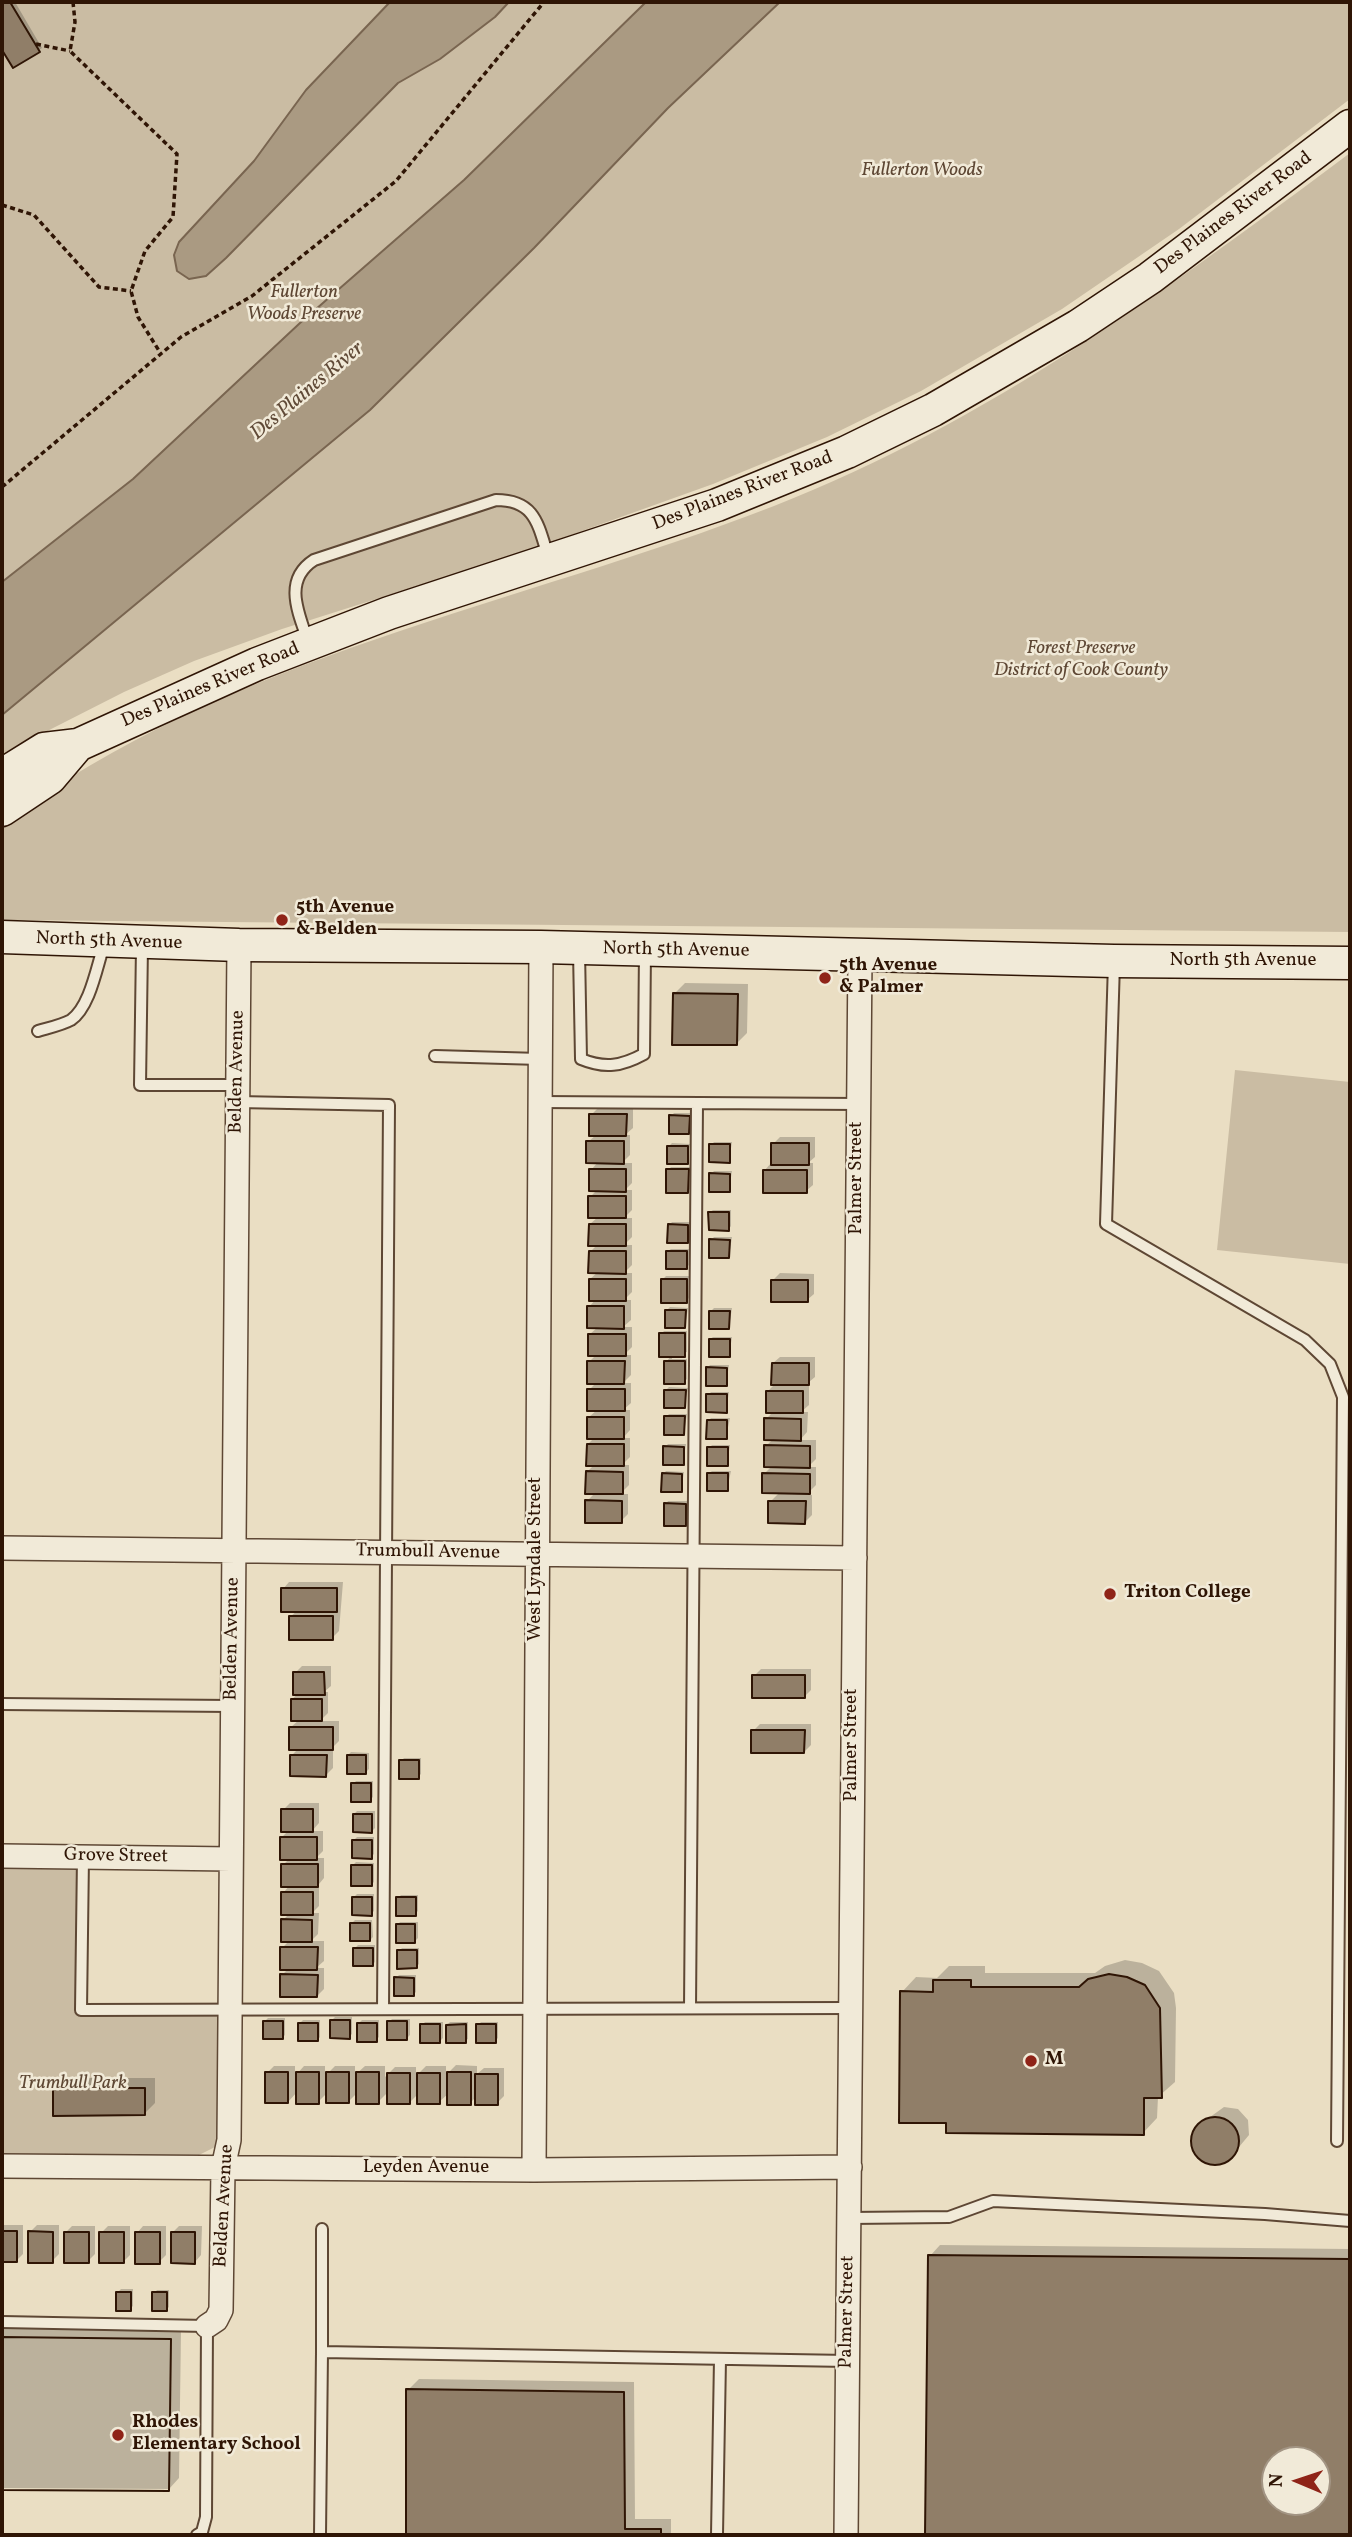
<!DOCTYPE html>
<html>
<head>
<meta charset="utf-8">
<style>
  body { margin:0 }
  #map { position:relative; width:1352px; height:2537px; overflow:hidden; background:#eadec3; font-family:Vollkorn,serif }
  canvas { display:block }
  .frame { position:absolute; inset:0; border:4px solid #2f1505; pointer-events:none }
  .north { position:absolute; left:1261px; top:2446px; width:70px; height:70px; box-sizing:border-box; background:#f1ead8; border:2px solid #a39584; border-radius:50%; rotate:272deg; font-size:19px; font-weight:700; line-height:28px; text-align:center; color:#2f1505 }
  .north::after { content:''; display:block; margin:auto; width:24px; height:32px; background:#8f2418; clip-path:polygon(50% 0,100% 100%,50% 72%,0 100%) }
</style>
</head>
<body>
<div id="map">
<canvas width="1352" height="2537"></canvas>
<div class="frame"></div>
<div class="north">N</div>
</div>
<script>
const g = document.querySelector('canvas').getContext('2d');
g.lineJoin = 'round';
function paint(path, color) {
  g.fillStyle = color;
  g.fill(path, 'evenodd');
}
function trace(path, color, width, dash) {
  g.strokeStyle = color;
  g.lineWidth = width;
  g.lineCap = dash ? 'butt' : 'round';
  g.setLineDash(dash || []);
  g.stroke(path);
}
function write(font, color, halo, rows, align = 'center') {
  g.font = font + ' Vollkorn,serif';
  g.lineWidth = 5;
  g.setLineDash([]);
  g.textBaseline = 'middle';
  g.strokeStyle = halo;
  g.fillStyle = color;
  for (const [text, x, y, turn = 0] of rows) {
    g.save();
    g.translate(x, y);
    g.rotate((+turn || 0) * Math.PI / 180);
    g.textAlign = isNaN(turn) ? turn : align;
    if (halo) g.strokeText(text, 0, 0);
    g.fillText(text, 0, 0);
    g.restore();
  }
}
const green = new Path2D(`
  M2,2H1350V99L1179,229L1062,309L921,391L827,437L713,484L515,555L282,629L194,661L124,692L2,754Z
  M1350,153V932L2,920V824C229,654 515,607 774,506C987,423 1168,289 1350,153Z
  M1235,1070L1350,1082V1264L1217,1250Z
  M2,1866L78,1867L77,2015L219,2016L218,2139L215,2147L197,2156L2,2155Z`);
const water = new Path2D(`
  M390,2H509L495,17L440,59L398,83L226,258L206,276L189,279L177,271L174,255L179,242L254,161L306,90Z
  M646,2H780L668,108L534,248L370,410L2,715V582L133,479L300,323L464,180Z`);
const shadow = new Path2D(`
  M2,2H15L42,48L14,66L2,47Z
  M685,983L748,984L747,1033L737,1043L674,994Z
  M598,1108H633V1128L625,1135H630V1155L622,1163H632V1183L625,1190H632V1210L624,1218H632V1237L624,1245H632V1265L624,1273H632V1292L624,1300H631V1320L623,1327H632V1347L624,1355H631V1375L623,1383H631V1403L623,1410H630V1430L623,1438H630V1457L622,1465H629V1485L620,1494H628V1514L621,1521L587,1501L596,1492L587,1472L595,1464L588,1444L595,1437L589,1417L597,1410L589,1390L597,1382L589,1362L597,1354L590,1334L598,1327L589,1307L596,1299L590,1279L598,1272L590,1252L598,1244L590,1224L598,1217L590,1197L597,1190L591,1170L598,1162L588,1142L596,1135L591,1115Z
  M674,1113H692L689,1132L671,1116Z
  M780,1137H815V1157L808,1163H813V1185L806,1191L765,1170L771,1163L773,1144Z
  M714,1142H732L729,1161L711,1145Z
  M672,1143L690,1144L687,1162L669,1146Z
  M671,1167H691V1188L688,1191L668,1170Z
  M714,1171H732L729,1190L711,1174Z
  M713,1210H731V1226L729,1229L710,1212Z
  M672,1222H690L687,1241L669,1225Z
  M714,1237H732L729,1256L711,1240Z
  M671,1249H689V1265L686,1268L668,1251Z
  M780,1273L814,1274V1294L807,1300L773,1280Z
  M666,1276H689V1298L686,1301L663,1279Z
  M670,1307L688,1308L685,1327L667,1310Z
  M714,1308H732L729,1327L711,1311Z
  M664,1331H687V1352L672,1355V1359H687V1379L684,1382L666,1362L672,1355L661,1334Z
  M713,1337H732L729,1356L710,1339Z
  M780,1357H815V1377L809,1382V1405L801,1412H808L807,1432L800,1440H816V1459L808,1467H816V1485L806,1495H812V1515L805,1522L770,1502L780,1492L764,1474L772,1466L766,1446L773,1439L766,1419L774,1411L768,1391L776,1383L773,1363Z
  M710,1365H729L726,1384L707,1368Z
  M669,1387L688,1388L684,1407L666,1390Z
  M711,1392H729L726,1411L708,1395Z
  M669,1414H687L684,1433L666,1417Z
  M711,1418H730L726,1437L708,1421Z
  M668,1444H686L683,1463L665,1447Z
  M712,1445H730L727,1464L709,1448Z
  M666,1471L684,1472L681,1491L663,1474Z
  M712,1471H731L727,1490L709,1473Z
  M668,1501H688V1522L685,1525L666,1504Z
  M289,1582H343L339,1631L332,1638L291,1616L297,1611L283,1589Z
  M302,1666H331V1686L324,1692H328V1713L320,1721H339V1741L333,1747V1768L326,1775L292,1755L299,1748L291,1727L299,1720L292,1699L299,1693L295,1673Z
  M761,1669H811V1690L804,1697L754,1676Z
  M760,1724H811V1745L804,1752L753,1731Z
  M351,1752L369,1753V1769L366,1772L348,1755Z
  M404,1758H421V1774L418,1777L401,1761Z
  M356,1781H373V1797L370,1800L353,1784Z
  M290,1803H319V1823L312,1831H323V1851L316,1858H324V1878L319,1884V1906L312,1913H319L318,1934L311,1941H324V1961L316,1968H324V1989L317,1996L282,1975L289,1968L282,1948L289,1941L283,1920L290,1913L283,1893L290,1885L283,1865L290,1858L282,1837L289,1830L283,1810Z
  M357,1811H375V1828L372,1831L354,1814Z
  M357,1837H374V1854L371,1857L354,1840Z
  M356,1862L374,1863V1882L371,1885L353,1865Z
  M357,1894H374V1911L371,1914L354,1897Z
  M401,1895H418V1911L415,1914L398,1898Z
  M355,1920H372L373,1937L370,1940L352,1923Z
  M400,1922H418V1938L415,1941L397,1925Z
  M358,1945H375V1962L372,1965L355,1948Z
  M402,1948H419V1964L416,1967L399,1951Z
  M1125,1960L1142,1963L1159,1971L1174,1993L1176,2008L1175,2082L1158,2097L1157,2118L1143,2133L947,2122L902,1992L916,1977L937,1978L949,1966H985V1973H1095L1105,1966Z
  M399,1975H416V1992L413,1995L396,1978Z
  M335,2017H352V2034L349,2037L332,2020Z
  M268,2018H285V2035L282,2038L265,2021Z
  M392,2019H410V2035L407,2038L389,2022Z
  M303,2020H320V2037L318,2040L300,2023Z
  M362,2020H379V2037L376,2040L359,2023Z
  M425,2022H443V2038L440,2041L422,2025Z
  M450,2022H468V2039L465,2041L447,2025Z
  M481,2022H498V2038L495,2041L478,2025Z
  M456,2065L477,2066V2074L484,2068H504V2096L497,2103L477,2096L470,2103L449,2093L439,2102L419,2093L409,2103L388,2092L378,2102L358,2092L348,2102L328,2092L318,2102L297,2092L288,2102L267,2073L274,2066H295V2076L304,2066H325V2076L335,2066H355V2075L365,2066H385V2077L395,2067H416V2076L426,2066H446V2075Z
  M66,2078H155V2103L144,2114L55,2089Z
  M1224,2107L1238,2109L1248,2120L1249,2135L1229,2159L1207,2162L1201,2158L1193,2138L1199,2125Z
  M2,2225H23V2254L16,2261H2Z
  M37,2225H59V2254L52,2261L30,2232Z
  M72,2226H95V2254L88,2261L66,2232Z
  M108,2226H130V2255L123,2262L101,2233Z
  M143,2226H166V2255L159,2262L137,2233Z
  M179,2226H202L201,2255L195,2262L172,2233Z
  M940,2245L1350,2249V2535H927L930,2256ZM1275,2460H1317V2502H1275Z
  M121,2289H133V2306L130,2309L118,2292Z
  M157,2290H169V2307L166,2310L154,2293Z
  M2,2327L181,2329L179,2478L169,2489L2,2488Z
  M419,2379L634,2382L635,2519H671V2535H408V2390Z`);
const building = new Path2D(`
  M2,2H10L40,52L13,68L2,50Z
  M673,993L738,994L737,1045H672Z
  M589,1114H627L626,1136H589Z
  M669,1115L690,1116L689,1134H669Z
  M586,1141H624V1164L586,1163Z
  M771,1143H809V1165H771Z
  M709,1144H730V1163L709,1162Z
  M667,1146H688V1164H667Z
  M589,1169H626V1192L589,1191Z
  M666,1169H689L688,1193H666Z
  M763,1170H807V1193H763Z
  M709,1173L730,1174V1192H709Z
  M588,1196H626V1218H588Z
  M708,1212H729V1231L709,1230Z
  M589,1224H626V1246H588Z
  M668,1224L688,1225V1243H667Z
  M709,1239L730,1240L729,1258H709Z
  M589,1251H626V1274L588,1273Z
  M666,1251H687V1269H666Z
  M589,1279H626V1301H589Z
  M661,1279H687V1303H661Z
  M771,1280H808V1302H771Z
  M587,1306H624V1329L587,1328Z
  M665,1310H686L685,1328H665Z
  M709,1311H730L729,1329H709Z
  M659,1333H685V1357H659Z
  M588,1334H626V1356H588Z
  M709,1339H730V1357H709Z
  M587,1361H625L624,1384H587Z
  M664,1361H685V1384H664Z
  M772,1363H809V1385H771Z
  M706,1367L727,1368V1386H706Z
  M587,1389H625V1411H587Z
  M664,1390H686L685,1408H664Z
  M766,1391H803V1413H766Z
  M706,1394H727V1413L706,1412Z
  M664,1416H685L684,1435H664Z
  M587,1417H624V1439H587Z
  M764,1418L801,1419V1441L764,1440Z
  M707,1420H727V1439H706Z
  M587,1444H624V1466H586Z
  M764,1445L810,1446V1468L764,1467Z
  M663,1446L684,1447V1465H663Z
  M707,1447H728V1466H707Z
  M586,1471L623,1472V1494H585Z
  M662,1473L682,1474V1492H661Z
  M707,1473H728V1491H707Z
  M762,1473L810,1474V1494L762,1493Z
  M585,1500L622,1501V1523H585Z
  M768,1501H806L805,1524L768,1523Z
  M664,1503L686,1504V1526H664Z
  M281,1588H337V1612H281Z
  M289,1616H333V1640H289Z
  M293,1672H324L325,1695H293Z
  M752,1675H805V1698H752Z
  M291,1699H322V1721H291Z
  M289,1727H333V1750H289Z
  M751,1730H805L804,1753H751Z
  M290,1755H327L326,1777L290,1776Z
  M347,1755H366V1774H347Z
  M399,1760H419V1779H399Z
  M351,1783H371V1802H351Z
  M281,1809H313V1832H281Z
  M353,1814H372V1833L353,1832Z
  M280,1837H317V1860H280Z
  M352,1840H372V1859L352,1858Z
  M281,1864H318V1887H281Z
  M351,1865H372V1886H351Z
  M281,1892H313V1915H281Z
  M352,1897H372V1916L352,1915Z
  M396,1897H416V1916H396Z
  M281,1919L312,1920V1942H281Z
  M350,1923H370V1941H350Z
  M396,1924H415V1943H396Z
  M280,1947H318L317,1970H280Z
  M353,1948H373V1966H353Z
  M397,1950H417V1968L397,1969Z
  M280,1974L318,1975L317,1997H280Z
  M1109,1974L1127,1977L1145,1985L1160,2008L1162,2098H1144V2135L946,2133V2123H899L900,1991L933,1992V1980H971V1987H1079L1088,1979Z
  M394,1977L414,1978V1996H394Z
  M330,2020H350V2039L330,2038Z
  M263,2021H283V2039H263Z
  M387,2021H407V2040H387Z
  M298,2023H318V2041H298Z
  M357,2023H377V2042H357Z
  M420,2024H440V2043H420Z
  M466,2024V2043H446V2025Z
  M476,2024H496V2043H476Z
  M265,2072H288V2103H265Z
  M296,2072H319V2104H296Z
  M326,2072H349V2103H326Z
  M356,2072H379V2104H356Z
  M447,2072H471V2105H447Z
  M387,2073H410V2104H387Z
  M417,2073H440V2104H417Z
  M475,2074H498V2105H475Z
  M53,2088H145V2115L53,2116Z
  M1191 2141a24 24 0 1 1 48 0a24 24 0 1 1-48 0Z
  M2,2231H17V2262H2Z
  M28,2231L53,2232V2263H28Z
  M64,2232H89V2263H64Z
  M99,2232H124V2263H99Z
  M135,2232H160V2264H135Z
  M171,2232H195V2264L171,2263Z
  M928,2255L1350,2259V2535H925ZM1275,2460H1317V2502H1275Z
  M116,2292H131V2311H116Z
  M152,2292H167V2311H152Z
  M2,2337L171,2339L169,2491L2,2490Z
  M2,2337L171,2339L169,2491L2,2490Z
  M406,2389L624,2392L625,2529H661V2535H406Z`);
const path = new Path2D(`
  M73,2L75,22L70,51L177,154L173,217L145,251L131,291L138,317L161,354
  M36,44L70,51
  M2,205L34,215L99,287L131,291
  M2,487L181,337L252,296L396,181L544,2`);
const lane = new Path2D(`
  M308,641C298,612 283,580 314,560L496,500C535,500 538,524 548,556
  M142,946L140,1085H238
  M579,951L581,1059C605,1069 622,1066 644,1054L645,951
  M1114,963L1106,1224L1305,1340L1330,1364L1343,1397L1337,2141
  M38,1031C48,1028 62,1025 71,1020C91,1006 97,964 105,942
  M435,1056L540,1059
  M238,1102L389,1105L383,2009
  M540,1102L859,1104
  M2,1704L232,1706
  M83,1857L81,2010L851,2008
  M690,2008L697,1104
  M849,2218L949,2217L993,2201L1265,2214L1350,2221
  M2,2322L207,2326L206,2517L202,2532L197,2535
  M322,2352V2229
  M320,2535L322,2352L848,2361
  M717,2535L720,2359`);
const street = new Path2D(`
  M2,1548L855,1558
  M2,1856L231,1859
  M2,2166L534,2170L850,2167
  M534,2170L541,947
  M207,2326L216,2320L221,2310L223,2168L229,2140L239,945
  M846,2535L860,955`);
const secondary = new Path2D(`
  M2,775L44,749L78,745L257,664L389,613L717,505L847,452L933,410L1078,326L1150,278L1350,126
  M2,810L50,778L78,745
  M2,937L239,945L541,947L1114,961L1350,963`);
const markers = [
  [282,920,7,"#8f2418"],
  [825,978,7,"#8f2418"],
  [1110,1594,7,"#8f2418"],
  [1031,2061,7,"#8f2418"],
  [118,2435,7,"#8f2418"]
];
const parkNames = [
  ["Fullerton Woods",922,172],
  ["Fullerton",304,294],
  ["Woods Preserve",304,316],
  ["Forest Preserve",1081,650],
  ["District of Cook County",1081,672],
  ["Trumbull Park",73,2085]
];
const streetNames = [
  ["Des Plaines River Road",1234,214,-37],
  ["Des Plaines River Road",743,492,-21],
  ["Des Plaines River Road",211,686,-23],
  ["North 5th Avenue",109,942,2],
  ["North 5th Avenue",676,951,1],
  ["North 5th Avenue",1243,962],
  ["Belden Avenue",238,1072,-89],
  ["Palmer Street",858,1178,-90],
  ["Trumbull Avenue",428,1553,1],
  ["West Lyndale Street",537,1559,-90],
  ["Belden Avenue",233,1639,-89],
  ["Palmer Street",853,1745,-90],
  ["Grove Street",116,1857,1],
  ["Leyden Avenue",426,2169],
  ["Belden Avenue",225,2206,-87],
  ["Palmer Street",848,2312,-89]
];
const poiNames = [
  ["5th Avenue",296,909],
  ["& Belden",296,931],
  ["5th Avenue",839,967],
  ["& Palmer",839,989],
  ["Triton College",1124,1594],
  ["M",1045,2061],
  ["Rhodes",132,2424],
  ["Elementary School",132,2446]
];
const waterNames = [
  ["Des Plaines River",308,392,-40]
];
paint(green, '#cabca3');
paint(water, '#aa9a82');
trace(water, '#796550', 2);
paint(shadow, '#0003');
paint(building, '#907e68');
trace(building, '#2f1505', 2);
trace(lane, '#5e4734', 14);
trace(street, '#5e4734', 26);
trace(secondary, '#2f1505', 35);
trace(path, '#2f1505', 3.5, [5, 3.5]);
trace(lane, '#f1ead8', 10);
trace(street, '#f1ead8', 23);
trace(secondary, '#f1ead8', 32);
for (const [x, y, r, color] of markers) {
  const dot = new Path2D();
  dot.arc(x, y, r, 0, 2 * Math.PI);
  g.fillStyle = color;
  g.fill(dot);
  trace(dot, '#f1ead8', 2.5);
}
write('italic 19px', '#5e4734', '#f1ead8', parkNames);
write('19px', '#2f1505', '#f1ead8', streetNames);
write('bold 19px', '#2f1505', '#f1ead8', poiNames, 'left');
write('italic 21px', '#604a37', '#f1ead8', waterNames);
</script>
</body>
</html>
